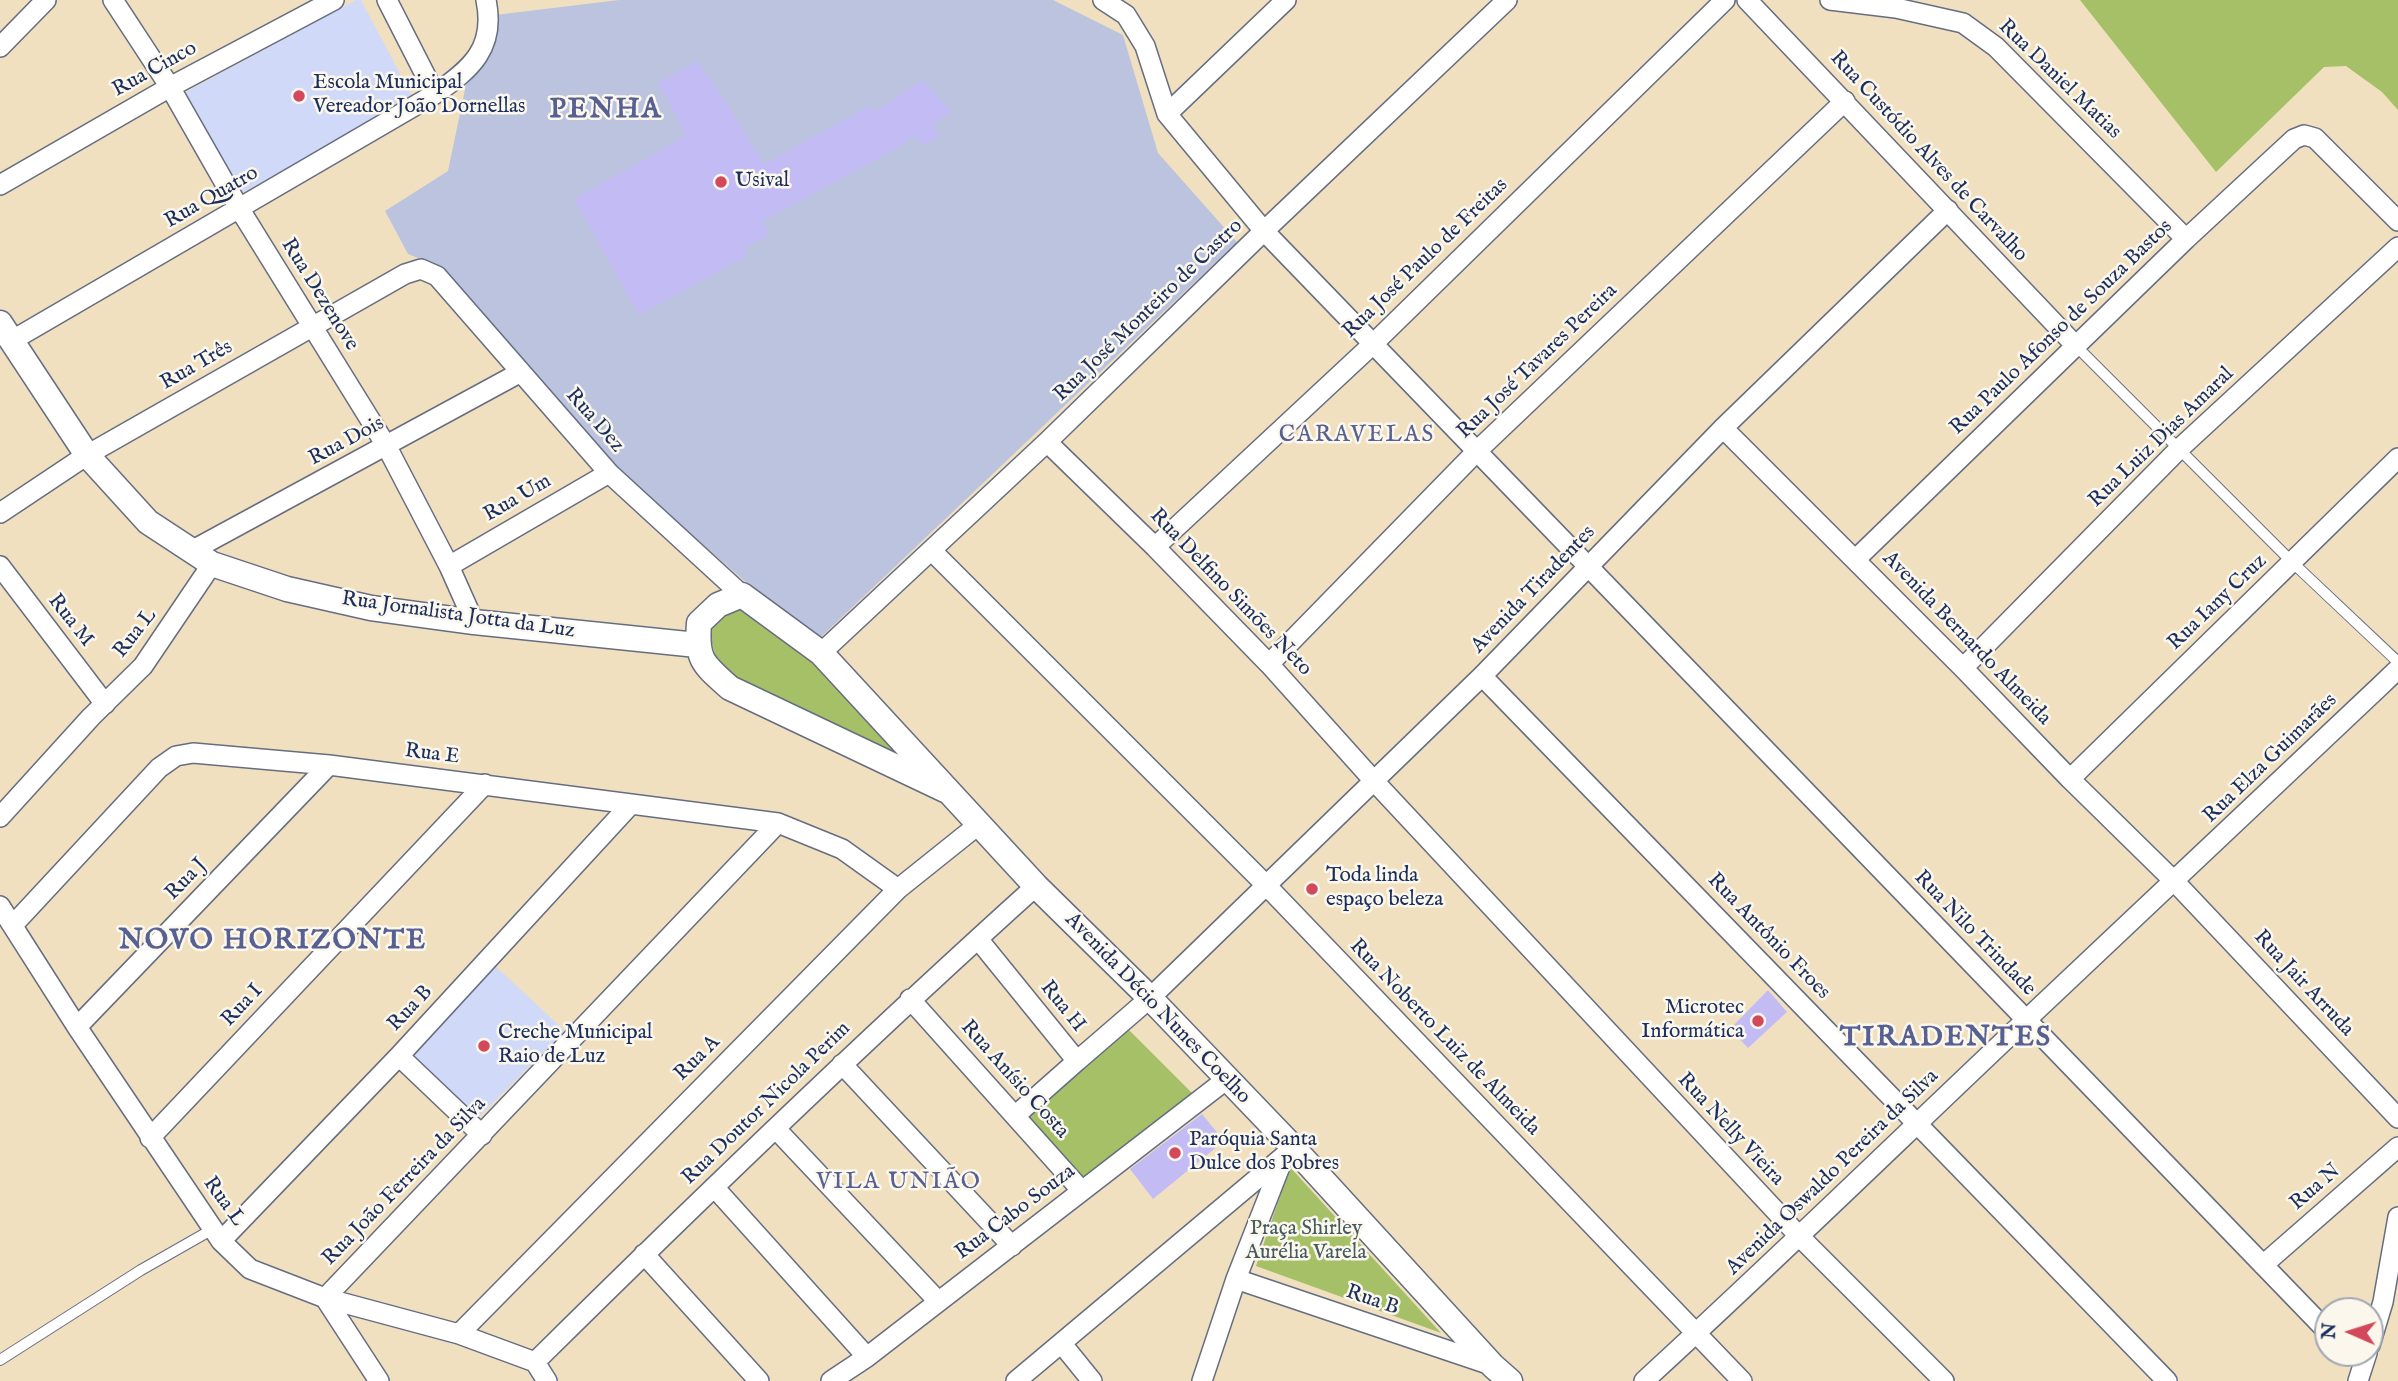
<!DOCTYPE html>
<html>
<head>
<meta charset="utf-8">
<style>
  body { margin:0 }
  #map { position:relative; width:2398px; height:1381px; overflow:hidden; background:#f0e0c0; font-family:"IM FELL English",serif }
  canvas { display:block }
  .north { position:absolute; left:2314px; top:1297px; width:70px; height:70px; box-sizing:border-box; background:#fbf7ec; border:2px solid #a1a7b3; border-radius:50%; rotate:273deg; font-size:19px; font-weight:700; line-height:28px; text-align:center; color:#1b2f5e }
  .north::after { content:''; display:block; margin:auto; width:24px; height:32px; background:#d1495b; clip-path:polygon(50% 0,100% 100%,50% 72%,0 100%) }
</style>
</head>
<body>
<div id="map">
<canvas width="2398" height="1381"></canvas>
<div class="north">N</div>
</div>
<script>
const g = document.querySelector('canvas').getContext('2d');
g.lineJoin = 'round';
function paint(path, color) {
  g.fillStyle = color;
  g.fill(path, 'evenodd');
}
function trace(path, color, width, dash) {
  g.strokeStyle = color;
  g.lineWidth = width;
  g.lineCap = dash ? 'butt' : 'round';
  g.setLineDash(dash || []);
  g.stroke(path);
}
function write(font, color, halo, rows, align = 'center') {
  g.font = font + ' "IM FELL English",serif';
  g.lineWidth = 5;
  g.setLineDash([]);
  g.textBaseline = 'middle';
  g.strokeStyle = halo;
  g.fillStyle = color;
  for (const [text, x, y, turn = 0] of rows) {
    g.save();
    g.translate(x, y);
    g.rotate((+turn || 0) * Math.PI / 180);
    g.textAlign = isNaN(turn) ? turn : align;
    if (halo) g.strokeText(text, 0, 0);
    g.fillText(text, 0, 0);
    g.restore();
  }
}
const built = new Path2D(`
  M356,0H361L414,100L238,195L184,93Z
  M492,963L565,1031L473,1123L405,1061Z`);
const industrial = new Path2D(`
  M619,0H1053L1123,35L1158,153L1237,242L821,637L757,592L619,471L430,263L408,254L385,211L448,171L468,75L495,15Z`);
const green = new Path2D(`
  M2080,0H2398V110L2382,92L2346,66L2324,67L2216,172Z
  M749,608L763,612L904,758L734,676L715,655L710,635L715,621L727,610Z
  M1125,1026L1195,1096L1082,1183L1026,1115Z
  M1290,1167L1441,1333L1256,1266Z`);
const building = new Path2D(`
  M697,61L730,108L764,164L871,105L874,112L923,80L952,112L933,124L939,137L923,146L915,136L898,148L763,221L769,235L745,248L747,256L639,315L574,199L686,136L658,83Z
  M1768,990L1787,1012L1748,1048L1730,1029Z
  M1202,1114L1224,1141L1153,1199L1130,1169Z`);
const service = new Path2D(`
  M2076,346L2292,562L2398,662
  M0,1360L141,1270L213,1229`);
const minor = new Path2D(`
  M113,0L170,87L239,208L387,447L449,566L474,622
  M387,0L435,94
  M1103,0L1126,15L1145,46L1167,114L1264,231L2328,1332
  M1747,0L2076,346
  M1830,0L1896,8L1963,23L1996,47L2186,239
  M0,47L46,0
  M1167,114L1286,0
  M0,185L170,87L334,0
  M11,341L435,94C471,69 496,48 486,0
  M1723,428L1963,668L2070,779L2175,882L2398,1118
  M1047,442L1155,547L1269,664L1374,781L1800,1237L1944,1381
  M0,513L87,455L405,274L421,269L437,276L609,473L742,595
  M1155,547L1373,344L1725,0
  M193,550L521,372
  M932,551L1265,884L1742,1381
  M1856,559L2186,239L2294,139L2304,135L2315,138L2398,221
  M0,566L105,704
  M449,566L609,473
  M821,653L1047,442L1264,231L1507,0
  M1269,664L1478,450L1845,101
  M1963,668L2179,449L2398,247
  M1482,676L2167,1381
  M2070,779L2398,458
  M0,817L91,717L143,666L212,564
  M0,906L77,1027L213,1229L221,1241L250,1269L325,1298L459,1334L535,1362
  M13,925L159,768L176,756L193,753L329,765L778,823L842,849L898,889
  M978,939L1077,1061L1150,998L1482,676L1723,428L1948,210
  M910,999L1082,1191
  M77,1027L329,765
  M399,1056L482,1135
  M842,1064L1012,1246
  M1016,1115L1077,1061
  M776,1129L938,1301
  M150,1138L485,784
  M714,1187L867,1357
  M221,1241L399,1056L631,804
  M644,1254L759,1381
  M2263,1265L2398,1147
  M1236,1279L1491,1365
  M459,1334L898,889L978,825
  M1062,1344L1092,1381
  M2370,1345L2383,1302L2398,1217
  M535,1362C699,1200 865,1040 1036,886
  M535,1362L547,1381
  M379,1381L325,1298L778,823
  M831,1381L867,1357L1227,1079
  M1016,1381L1284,1156
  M1202,1381L1236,1279L1283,1159
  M1644,1381C1773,1263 1898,1141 2025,1021C2149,904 2274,787 2398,669
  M2358,1381L2367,1353`);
const tertiary = new Path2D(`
  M0,323L87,455L148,522L212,564L287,589L371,608L474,622L697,645
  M947,791L730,688C703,664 696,660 699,623L718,605L742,595L821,653L1036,886L1150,998L1289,1143L1493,1366L1510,1381`);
const markers = [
  [299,96,7,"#d1495b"],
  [721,182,7,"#d1495b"],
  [1312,889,7,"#d1495b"],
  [1758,1021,7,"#d1495b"],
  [484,1046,7,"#d1495b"],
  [1175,1153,7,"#d1495b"]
];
const streetNames = [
  ["Rua Cinco",155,70,-29],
  ["Rua Daniel Matias",2059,80,44],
  ["Rua Custódio Alves de Carvalho",1928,157,47],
  ["Rua Quatro",212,198,-30],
  ["Rua José Paulo de Freitas",1426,259,-44],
  ["Rua Dezenove",319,295,58],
  ["Rua José Monteiro de Castro",1149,311,-44],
  ["Rua Paulo Afonso de Souza Bastos",2062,328,-44],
  ["Rua José Tavares Pereira",1538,362,-44],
  ["Rua Três",197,366,-30],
  ["Rua Dez",594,421,49],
  ["Rua Luiz Dias Amaral",2162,438,-44],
  ["Rua Dois",347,442,-28],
  ["Rua Um",518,499,-30],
  ["Avenida Tiradentes",1534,590,-46],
  ["Rua Delfino Simões Neto",1230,593,46],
  ["Rua Iany Cruz",2218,603,-44],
  ["Rua Jornalista Jotta da Luz",458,616,8],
  ["Rua M",70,621,52],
  ["Rua L",136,634,-52],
  ["Avenida Bernardo Almeida",1966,639,46],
  ["Rua E",432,755,7],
  ["Rua Elza Guimarães",2271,759,-44],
  ["Rua J",187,880,-46],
  ["Rua Nilo Trindade",1974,934,46],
  ["Rua Antônio Froes",1768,937,46],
  ["Rua Jair Arruda",2303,984,47],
  ["Rua I",243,1006,-47],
  ["Rua H",1062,1007,51],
  ["Rua B",411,1009,-47],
  ["Avenida Décio Nunes Coelho",1157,1009,46],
  ["Rua Noberto Luiz de Almeida",1444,1038,46],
  ["Rua A",698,1059,-45],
  ["Rua Anísio Costa",1014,1080,48],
  ["Rua Doutor Nicola Perim",767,1104,-44],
  ["Rua Nelly Vieira",1730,1130,47],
  ["Avenida Oswaldo Pereira da Silva",1833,1173,-44],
  ["Rua João Ferreira da Silva",405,1182,-46],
  ["Rua N",2316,1188,-41],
  ["Rua L",223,1202,54],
  ["Rua Cabo Souza",1016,1213,-37],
  ["Rua B",1372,1301,19]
];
const poiNames = [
  ["Escola Municipal",313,84],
  ["Vereador João Dornellas",313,108],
  ["Usival",735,182],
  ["Toda linda",1326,877],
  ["espaço beleza",1326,901],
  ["Microtec",1744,1009,"right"],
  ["Informática",1744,1033,"right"],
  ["Creche Municipal",498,1034],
  ["Raio de Luz",498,1058],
  ["Paróquia Santa",1189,1141],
  ["Dulce dos Pobres",1189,1165]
];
const parkNames = [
  ["Praça Shirley",1306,1230],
  ["Aurélia Varela",1306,1254]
];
const neighbourhoodNames = [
  ["CARAVELAS",1357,436],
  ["VILA UNIÃO",899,1183]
];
const districtNames = [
  ["PENHA",606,111],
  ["NOVO HORIZONTE",273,942],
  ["TIRADENTES",1946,1039]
];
paint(built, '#d1d9f9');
paint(industrial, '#bbc3de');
paint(green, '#a5c067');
paint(building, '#c3bcf4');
trace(service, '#666d80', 12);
trace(minor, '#666d80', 22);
trace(tertiary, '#666d80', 27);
trace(service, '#fff', 10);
trace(minor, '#fff', 19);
trace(tertiary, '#fff', 24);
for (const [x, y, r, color] of markers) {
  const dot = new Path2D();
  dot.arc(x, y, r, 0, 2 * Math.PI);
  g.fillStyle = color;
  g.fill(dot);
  trace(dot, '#fbf7ec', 2.5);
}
write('21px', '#1b2f5e', '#fbf7ec', streetNames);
write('21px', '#1b2f5e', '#fbf7ec', poiNames, 'left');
write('21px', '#445a61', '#fbf7ec', parkNames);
g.letterSpacing = '2px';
write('23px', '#566092', '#fbf7ec', neighbourhoodNames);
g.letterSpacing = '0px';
g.letterSpacing = '2px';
write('bold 28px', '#566092', '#fbf7ec', districtNames);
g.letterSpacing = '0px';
</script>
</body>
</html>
